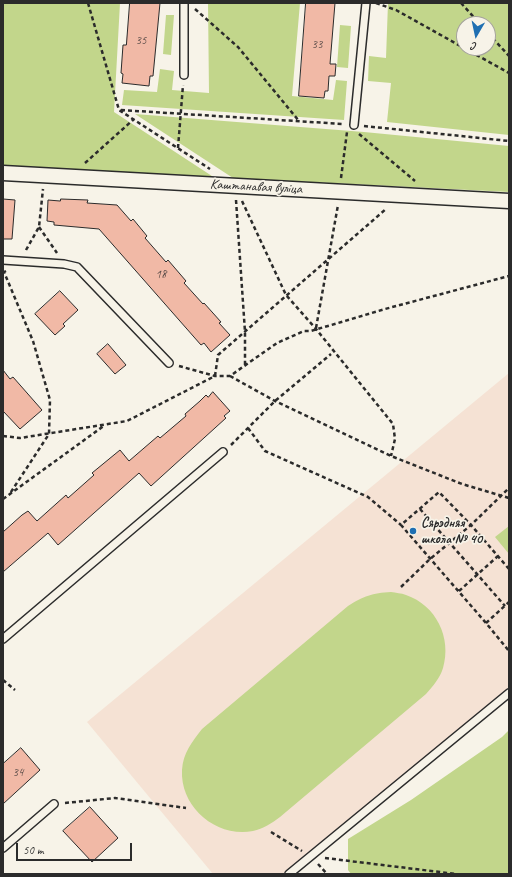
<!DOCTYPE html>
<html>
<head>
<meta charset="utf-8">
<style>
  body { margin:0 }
  #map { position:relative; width:512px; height:877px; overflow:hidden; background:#f7f3e8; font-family:Caveat,sans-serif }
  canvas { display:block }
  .frame { position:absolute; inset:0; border:4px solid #2b2b2b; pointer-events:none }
  .north { position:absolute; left:456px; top:16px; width:40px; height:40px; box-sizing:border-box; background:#f7f3e8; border:1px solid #a5a39c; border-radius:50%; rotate:189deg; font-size:11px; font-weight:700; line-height:16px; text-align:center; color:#2b2b2b }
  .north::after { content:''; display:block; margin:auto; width:14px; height:18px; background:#1f6fb2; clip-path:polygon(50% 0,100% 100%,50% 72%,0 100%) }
  .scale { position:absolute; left:16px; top:843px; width:116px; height:18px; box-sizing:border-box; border:2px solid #2b2b2b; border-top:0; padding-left:5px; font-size:12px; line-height:14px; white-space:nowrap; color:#2b2b2b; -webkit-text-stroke:3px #f7f3e8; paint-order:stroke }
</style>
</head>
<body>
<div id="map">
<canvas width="512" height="877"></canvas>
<div class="frame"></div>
<div class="north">С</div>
<div class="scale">50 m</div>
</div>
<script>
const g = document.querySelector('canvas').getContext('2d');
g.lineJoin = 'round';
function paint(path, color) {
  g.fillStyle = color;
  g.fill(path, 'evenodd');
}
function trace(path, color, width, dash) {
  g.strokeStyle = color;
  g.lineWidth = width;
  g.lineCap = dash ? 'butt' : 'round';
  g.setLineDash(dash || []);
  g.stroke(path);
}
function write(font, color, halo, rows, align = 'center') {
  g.font = font + ' Caveat,sans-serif';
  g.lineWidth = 3.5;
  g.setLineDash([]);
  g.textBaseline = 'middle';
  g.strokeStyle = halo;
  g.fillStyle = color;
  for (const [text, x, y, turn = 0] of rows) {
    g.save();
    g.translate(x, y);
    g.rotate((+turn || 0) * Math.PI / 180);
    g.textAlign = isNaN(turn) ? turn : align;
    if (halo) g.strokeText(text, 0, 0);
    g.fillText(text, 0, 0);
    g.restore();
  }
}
const built = new Path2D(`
  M509,373V690L287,874H213L87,722Z`);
const green = new Path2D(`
  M3,3H120L114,112L215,178L3,169Z
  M208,3H300L292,96L333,100L336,80L347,81L344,120L122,105L124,90L157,92L160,69L174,71L172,90L209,93Z
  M388,3H509V135L387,122L391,83L368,81L369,56L386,58ZM464,24H488V48H464Z
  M166,15H174L171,55L163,54Z
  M340,25L351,26L348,68L337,67Z
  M135,114L364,132L509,146V192L233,178Z
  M509,526V554L495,537Z
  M391,592C396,593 401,593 406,595C436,605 452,638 443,668C440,678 433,686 426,694L280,817C272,823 263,829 253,831C216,838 180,807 182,770C183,753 192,742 202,729L348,606C364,596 372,593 391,592Z
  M509,730V874H351L348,870V839L411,800L502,737Z`);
const building = new Path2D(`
  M130,3H160L153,76H150L149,86L122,83L123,74L121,73L123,45H126Z
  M306,3H335L330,64H336L335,76H329L328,91H325L324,98L299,96Z
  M3,199L15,200L12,239H3Z
  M61,199L88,200L87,203L117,205L131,221L133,219L147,236L145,238L166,262L168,260L186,281L184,283L203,304L204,303L221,322L219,323L230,335L211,352L204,343L201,345L99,229L54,225V222L47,221L48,200L60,201Z
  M60,291L78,310L63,324L65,326L55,335L35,314Z
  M108,344L126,365L115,374L97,354Z
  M3,370L10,379L13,377L42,410L20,429L3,411Z
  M213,392L230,411L224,416L226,418L151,486L139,473L58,545L48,533L3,572V532L22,515L28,511L37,521L66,495L68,498L94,475L92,473L120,450L129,461L158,436L160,438L186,416L185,414L200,401L206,395L208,397Z
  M21,748L40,770L3,804V764Z
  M90,807L118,838L92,862L63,831Z`);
const path = new Path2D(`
  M88,3L119,110L210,169
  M376,3L396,10L464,48
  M461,3L480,24
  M195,9L238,47L299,121
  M488,33L509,56
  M464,48L509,73
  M121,110L343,124
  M364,126L509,141
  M359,134L415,181
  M178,148L183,85
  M85,163L134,119
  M341,178L347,132
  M236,200L245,332V365
  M242,201L286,295L316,329L393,424L395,439L391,456
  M39,227L57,253
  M26,250L39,227L43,189
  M6,271L4,272L33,341L50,400L49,434L9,495
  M316,328L338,205
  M179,366L215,376H230L277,343L304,331H311L385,309L509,276
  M215,376L218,355L386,209
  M230,376L275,401L391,456L462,484L509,498
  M248,428L265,451L368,497L381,508L401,525
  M3,436L20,438L127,421L215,376
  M231,445L275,401L331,354
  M3,499L105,425
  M420,509L505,606
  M509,569L471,525L439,492L401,525L486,623L509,651
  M401,587L430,559L471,525L509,488
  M459,591L498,556
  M486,623L509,602
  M3,680L15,690
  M65,803L115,798L186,808
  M271,832L302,851
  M325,858L456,874
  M318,864L327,874`);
const lane = new Path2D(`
  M184,3V75
  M354,125L366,3
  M3,260L64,264L77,267L169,363
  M3,639L223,452
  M3,848L54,804
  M289,874L509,693`);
const street = new Path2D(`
  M3,173L509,201`);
const markers = [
  [413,531,4,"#1f6fb2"]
];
const numberNames = [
  ["35",141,41],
  ["33",317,45],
  ["18",161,275],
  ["34",18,773]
];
const streetNames = [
  ["Каштанавая вуліца",256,187,3]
];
const poiNames = [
  ["Сярэдняя",421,523],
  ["школа № 40",421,539]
];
paint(built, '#f5e2d4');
paint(green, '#c2d68b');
paint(building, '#f1b9a6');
trace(building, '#2b2b2b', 1);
trace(lane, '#2b2b2b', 10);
trace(street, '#2b2b2b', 17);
trace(path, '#2b2b2b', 2.5, [4, 3]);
trace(lane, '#f7f3e8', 7);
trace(street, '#f7f3e8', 14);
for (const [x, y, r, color] of markers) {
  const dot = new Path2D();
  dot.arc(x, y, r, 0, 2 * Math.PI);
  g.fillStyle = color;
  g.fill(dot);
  trace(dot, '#f7f3e8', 1.5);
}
write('12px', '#5c4e4a', null, numberNames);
write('14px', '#2b2b2b', '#f7f3e8', streetNames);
write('bold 14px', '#2b2b2b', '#f7f3e8', poiNames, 'left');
</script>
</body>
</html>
